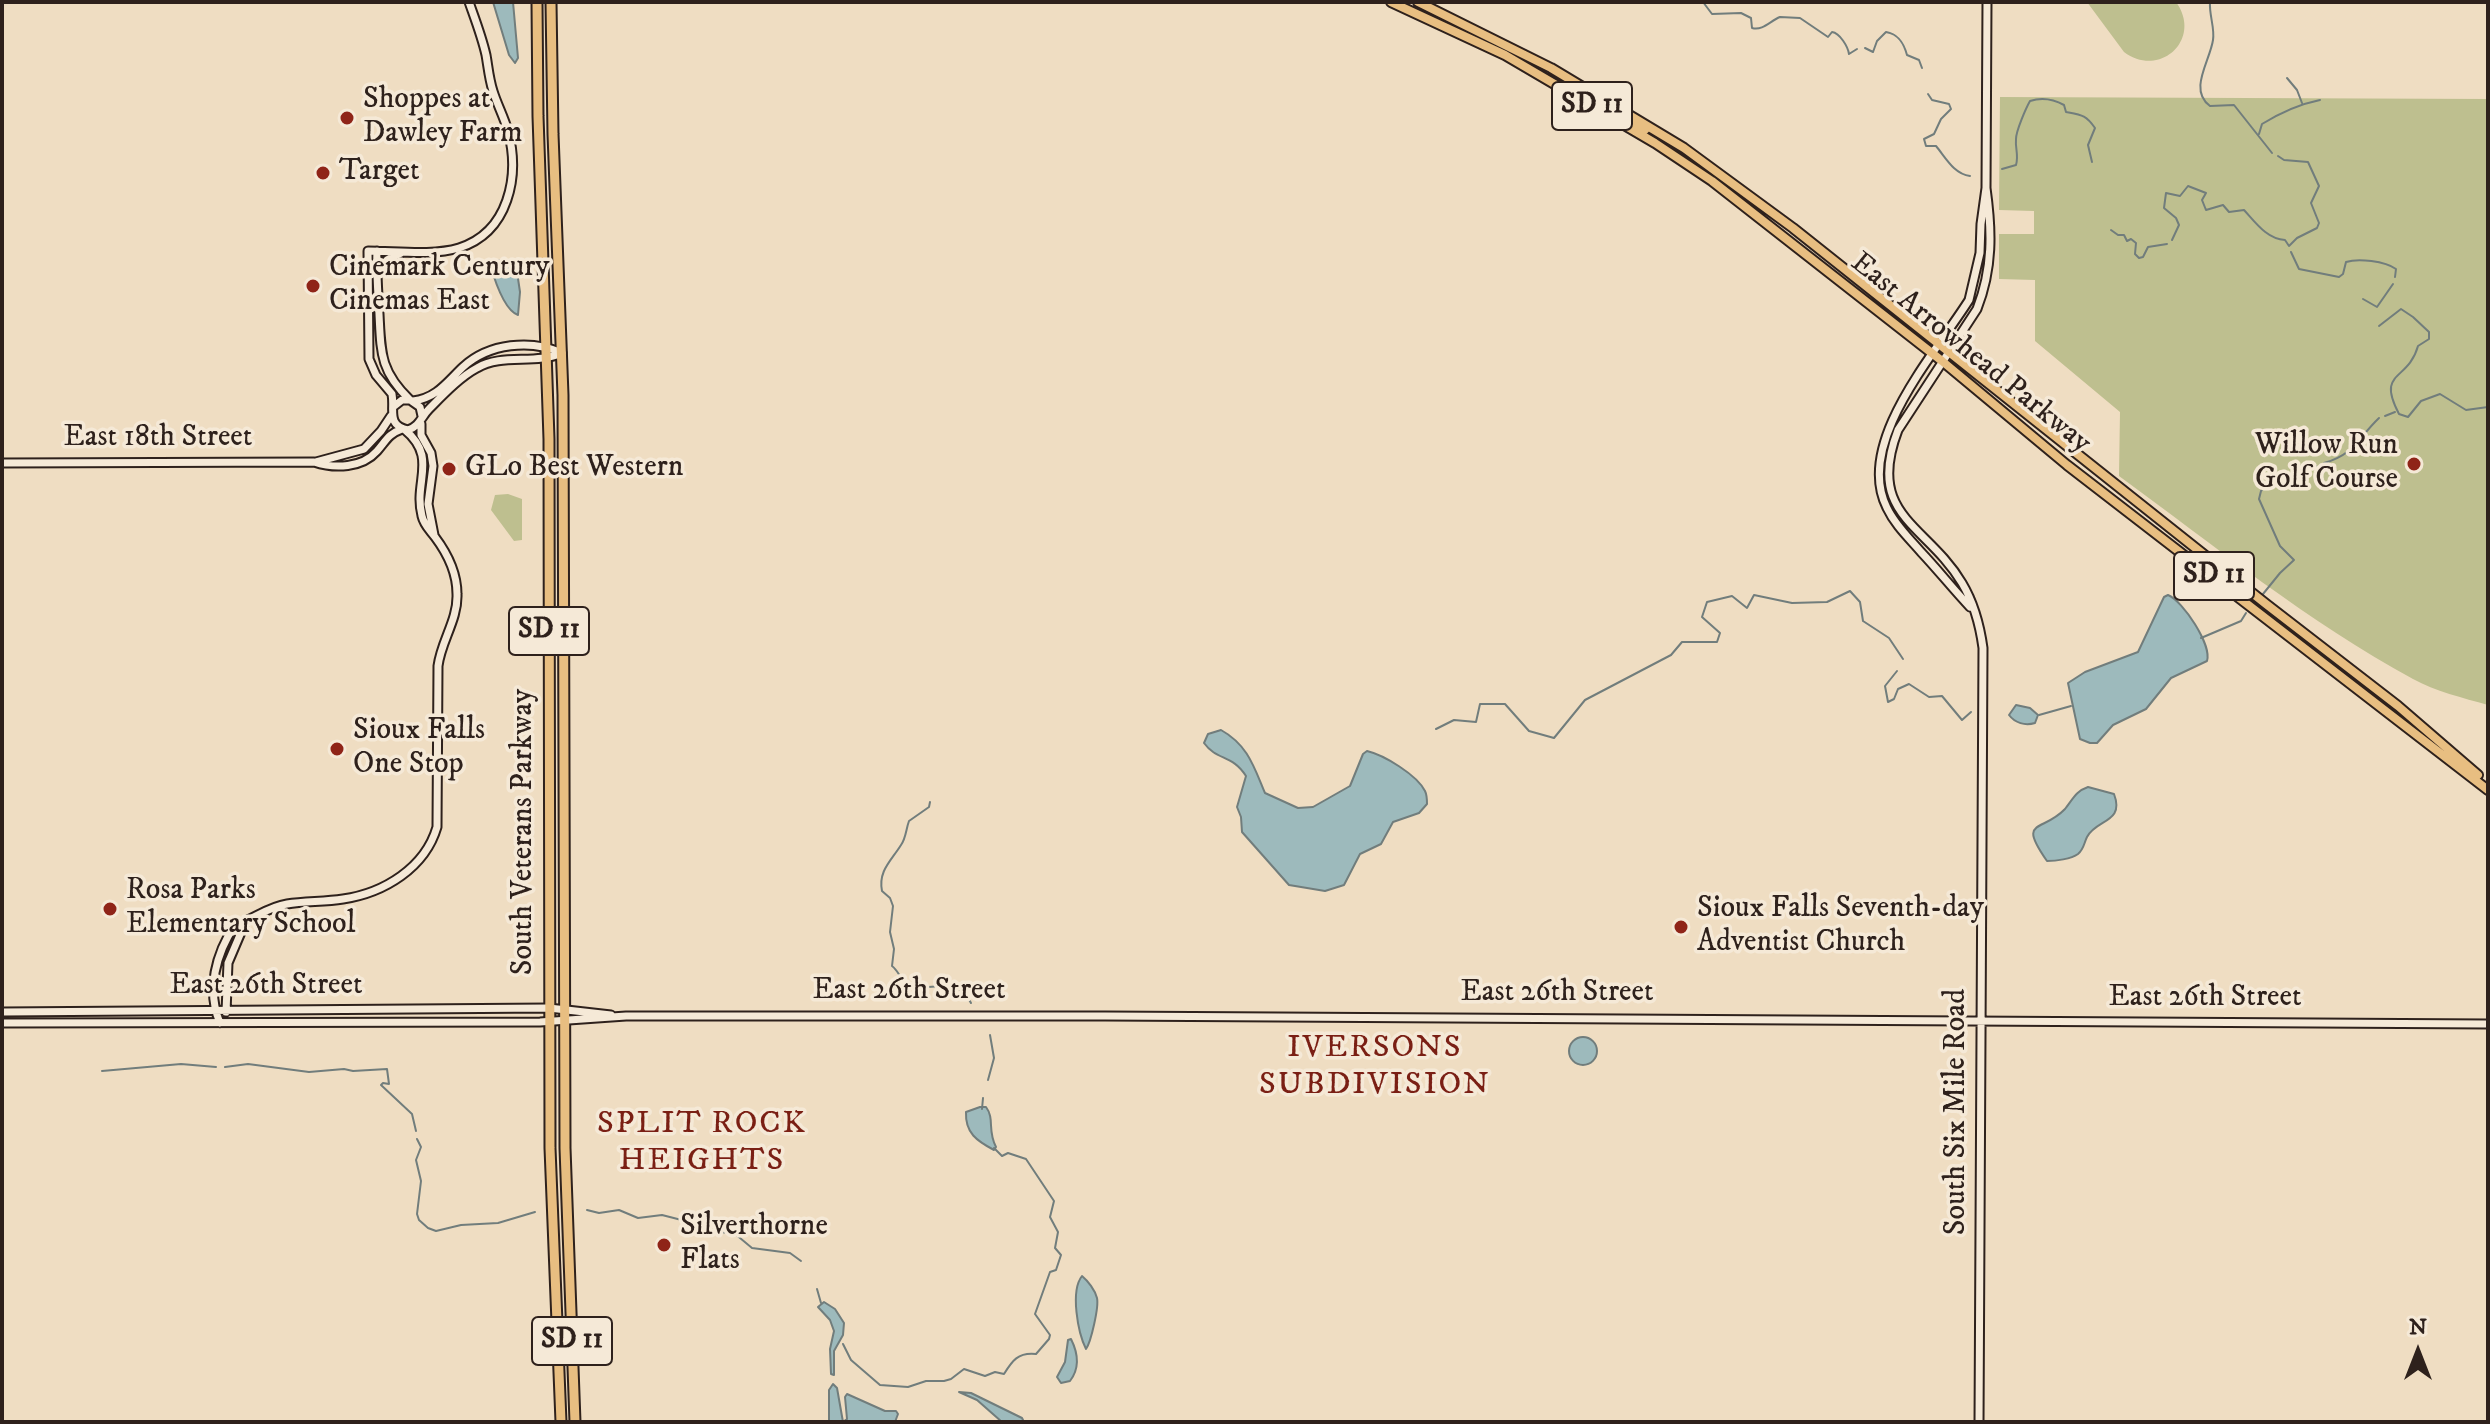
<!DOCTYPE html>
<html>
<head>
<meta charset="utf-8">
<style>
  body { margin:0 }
  #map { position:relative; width:2490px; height:1424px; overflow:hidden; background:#efddc2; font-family:"IM FELL DW Pica",serif }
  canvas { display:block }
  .frame { position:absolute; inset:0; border:4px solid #2e211c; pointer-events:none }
  .north { position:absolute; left:2378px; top:1312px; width:80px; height:80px; -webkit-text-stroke:6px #f5e9d7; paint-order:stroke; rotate:0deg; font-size:22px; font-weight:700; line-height:32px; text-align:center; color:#2e211c }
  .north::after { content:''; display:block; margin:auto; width:28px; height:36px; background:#2e211c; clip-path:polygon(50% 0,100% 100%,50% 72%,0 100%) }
</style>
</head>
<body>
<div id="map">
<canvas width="2490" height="1424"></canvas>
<div class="frame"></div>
<div class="north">N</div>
</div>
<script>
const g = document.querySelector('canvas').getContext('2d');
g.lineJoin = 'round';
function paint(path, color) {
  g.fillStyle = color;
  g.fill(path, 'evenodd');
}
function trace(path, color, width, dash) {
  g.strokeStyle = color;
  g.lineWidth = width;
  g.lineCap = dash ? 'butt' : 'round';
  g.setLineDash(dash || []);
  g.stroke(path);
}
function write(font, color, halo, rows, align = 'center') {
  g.font = font + ' "IM FELL DW Pica",serif';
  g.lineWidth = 7;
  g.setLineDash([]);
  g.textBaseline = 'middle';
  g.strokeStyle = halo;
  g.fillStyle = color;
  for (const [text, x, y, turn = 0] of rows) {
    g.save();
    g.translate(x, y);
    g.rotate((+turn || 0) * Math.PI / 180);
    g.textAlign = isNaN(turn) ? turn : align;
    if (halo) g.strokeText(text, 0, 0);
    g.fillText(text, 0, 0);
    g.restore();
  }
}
const green = new Path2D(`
  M2087,2H2176C2203,39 2160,79 2124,52Z
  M2000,97L2488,99V705C2463,698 2435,691 2413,679C2308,622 2215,546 2119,476L2120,412L2035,341V280L1999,279V234H2034V211L1999,210Z
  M508,494L522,499V540L514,541L491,510L495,495Z`);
const water = new Path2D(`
  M493,2H513L518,58L515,63L509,55Z
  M494,260L513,262L516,265L520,292L518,315C504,310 494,278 490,264Z
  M2168,595C2183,601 2212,645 2207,661L2171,678L2146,709L2113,725L2097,743H2090L2080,739L2068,683L2085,672L2138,652L2164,597Z
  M2016,705L2030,708L2038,715L2035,723C2025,726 2015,723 2009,715Z
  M1221,730C1248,745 1254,767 1265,793L1298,808L1313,807L1350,786L1363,754L1367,751C1384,755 1417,775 1425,791C1427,795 1427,800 1427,804L1419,813L1393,822L1381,844L1360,854L1344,885L1325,891L1289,885L1242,832L1241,817L1237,807L1246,776C1232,754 1217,761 1204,743L1208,734Z
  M2088,787L2114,794C2125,823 2096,819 2087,837C2084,843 2084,849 2078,854C2071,859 2056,861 2047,861C2017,818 2042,833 2065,809C2073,799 2076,791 2088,787Z
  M1569 1051a14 14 0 1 1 28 0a14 14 0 1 1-28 0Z
  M980,1107H986C995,1119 987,1130 996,1147L994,1150C977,1141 965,1133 966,1112Z
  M1082,1276C1088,1281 1095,1290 1097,1298C1099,1307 1091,1342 1086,1349C1078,1333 1070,1291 1082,1276Z
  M824,1302L835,1309L844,1323L843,1335L834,1351V1375L831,1374L830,1349L834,1331L830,1320L818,1307Z
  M1071,1339C1078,1353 1080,1368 1070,1381L1061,1383L1057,1377L1065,1362L1068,1340Z
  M833,1384L837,1388L843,1422L847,1419L845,1397L847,1394L885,1411H896L898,1414L895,1422H829V1390Z
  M959,1392L971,1393L1022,1418L1024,1422H1002L977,1400Z`);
const stream = new Path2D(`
  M1703,2L1712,14L1741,13L1751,18L1752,28C1763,31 1770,21 1780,17L1800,18L1828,37L1832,32C1840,33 1848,47 1849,54L1857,49
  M2210,2C2209,15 2215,28 2213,40C2210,61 2188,90 2210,106L2234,105L2272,153
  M1865,48L1873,52L1877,41L1886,32C1899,34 1904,44 1907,55L1919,60L1922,68
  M2287,78L2297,90L2302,103
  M1928,94L1932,100L1949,104L1951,109L1941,119L1934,134L1924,139L1926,146H1936C1946,158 1954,174 1970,176
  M2259,134L2262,124C2280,113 2300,104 2320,100
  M2002,169L2016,165C2019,155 2015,149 2016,139C2016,131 2026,108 2030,101C2043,97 2053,99 2064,105L2066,112C2082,115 2086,115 2095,128L2088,145L2092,162
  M2111,230L2118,235H2124L2127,241L2131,239L2136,243L2135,254L2139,258L2143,257L2148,247L2167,244
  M2172,240L2179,225L2176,218L2164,208L2166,193L2180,196L2188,186L2206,193L2202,200L2206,210L2223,205L2229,212L2244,210C2256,223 2267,239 2285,240L2289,246L2297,238L2317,228L2319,223L2311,203L2319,186L2308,162L2284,160L2278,156
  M2291,252L2299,269L2339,277L2343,274L2346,262C2358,258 2385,261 2396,269L2395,277
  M2363,299L2377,307L2393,284
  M2379,326L2401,309L2413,317L2429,332V339L2418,346C2408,382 2376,370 2399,414L2408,417L2421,401L2440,394L2466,410L2488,407
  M2385,416L2395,412
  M2324,463C2355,454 2358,438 2379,418
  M2263,594L2280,573L2294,560L2280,546L2259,499L2261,491L2267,484L2287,480L2296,472L2316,466
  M2201,638L2241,621L2246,613
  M1897,671L1885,686L1888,702L1894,699L1898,689L1909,684L1929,697L1942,696L1962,720L1971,712
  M2039,715L2071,706
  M1436,729L1454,720L1476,722L1480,704H1505L1529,731L1554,738L1585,700L1671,655L1682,642H1717L1720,633L1702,617L1707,602L1732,596L1747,608L1754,595L1792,603L1827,602L1850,591L1860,602L1863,621L1889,638L1903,659
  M930,802L929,807L909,821C906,829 906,838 901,845C891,861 878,871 882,891L890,898L893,906L890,932L894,949L892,966C899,971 900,980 908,984C931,995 956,972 971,1003
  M225,1067L248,1064L309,1072L344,1069L353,1071L387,1069L389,1084L383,1083L381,1085L412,1114L416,1131
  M102,1071L181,1064L216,1067
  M988,1080L994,1058L990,1035
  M982,1109L983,1098
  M417,1139L421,1147L416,1160L421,1181L417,1214L419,1220L428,1228L436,1231L461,1225L498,1223L535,1212
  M587,1210L599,1213L619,1210L638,1218L662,1215L705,1226L716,1232L734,1233L752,1248L790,1253L801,1261
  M817,1289L821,1303
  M843,1344L851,1360L880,1385L908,1387L926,1381H944L951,1379L964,1369L985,1376L995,1372L1004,1374C1012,1361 1018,1352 1036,1354L1049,1339L1050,1335L1035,1314L1050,1272L1056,1270L1061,1255L1055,1248L1058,1232L1050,1217L1054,1201L1026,1159L1008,1153L1002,1156L994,1148`);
const secondary = new Path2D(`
  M469,2C475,19 482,37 486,55C488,66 489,79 493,91C497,104 504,117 508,131C520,176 509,232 459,248C432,256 396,251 368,251L369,359L376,375L392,394C395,410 386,425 408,430C420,426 421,417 429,409C443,395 460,377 477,368C502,353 535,365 562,353
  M377,251C376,272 378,293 379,314C381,353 380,371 410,400
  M378,273L387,260L401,253
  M413,401C437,398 447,382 463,367C489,343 531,339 562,353
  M393,407L402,400H410L420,407L422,416
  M421,424V435L431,453L433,466L428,504L434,535
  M316,462L364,449L381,431L391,416
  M2,463L314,462C335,469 362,468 377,451C386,441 388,434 402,429
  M1970,607C1953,589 1938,570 1921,552C1909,538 1895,525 1887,508C1854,443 1935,354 1969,300L1980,253L1981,224L1986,188L1987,2
  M2,1012L549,1008L611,1015
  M226,1012L228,963L245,923
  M2,1023L540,1022L626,1016H1105L2488,1024
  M220,1023C206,990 216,953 235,925C253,920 267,907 287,904C305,901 324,902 343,899C384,893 425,868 437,827L438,666C441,641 458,620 457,594C457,574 447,553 435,537C429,529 424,525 422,516C413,481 439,458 404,429
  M1979,1422L1983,648C1980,626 1974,603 1962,583C1927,524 1865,516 1898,430L1977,309C1993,268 1992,231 1986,188`);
const primary = new Path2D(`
  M1391,2L1505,55L1655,143L1712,181L1942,361L2067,465L2488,790
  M1418,2L1551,68L1684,148L1793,228L2266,604L2398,706L2478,775
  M1586,99L1604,105L1645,130`);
const highway = new Path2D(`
  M537,2L538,116L549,439L550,1148L561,1422
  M551,2L553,134L563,395L565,1148L575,1422`);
const markers = [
  [347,118,8,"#8f2418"],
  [323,173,8,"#8f2418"],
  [313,286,8,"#8f2418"],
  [2414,464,8,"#8f2418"],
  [449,469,8,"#8f2418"],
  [337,749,8,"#8f2418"],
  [110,909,8,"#8f2418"],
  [1681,927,8,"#8f2418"],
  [664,1245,8,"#8f2418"]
];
const shields = [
  [1592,106,80],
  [2214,576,80],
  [549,631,80],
  [572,1341,80]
];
const shieldNames = [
  ["SD 11",1592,106],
  ["SD 11",2214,576],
  ["SD 11",549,631],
  ["SD 11",572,1341]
];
const poiNames = [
  ["Shoppes at",363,101],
  ["Dawley Farm",363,135],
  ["Target",339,173],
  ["Cinemark Century",329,269],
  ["Cinemas East",329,303],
  ["Willow Run",2398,447,"right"],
  ["Golf Course",2398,481,"right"],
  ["GLo Best Western",465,469],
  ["Sioux Falls",353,732],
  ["One Stop",353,766],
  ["Rosa Parks",126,892],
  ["Elementary School",126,926],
  ["Sioux Falls Seventh-day",1697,910],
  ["Adventist Church",1697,944],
  ["Silverthorne",680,1228],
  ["Flats",680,1262]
];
const streetNames = [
  ["East Arrowhead Parkway",1970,354,39],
  ["East 18th Street",158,439],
  ["South Veterans Parkway",525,832,-90],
  ["East 26th Street",266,987],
  ["East 26th Street",909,992],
  ["East 26th Street",1557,994],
  ["East 26th Street",2205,999],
  ["South Six Mile Road",1958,1112,-90]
];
const neighbourhoodNames = [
  ["IVERSONS",1375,1049],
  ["SUBDIVISION",1375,1086],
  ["SPLIT ROCK",702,1125],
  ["HEIGHTS",702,1162]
];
paint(green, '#bebf8f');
paint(water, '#9dbabc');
trace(water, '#717d7c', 2);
trace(stream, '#717d7c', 2);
trace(secondary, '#2e211c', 11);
trace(primary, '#2e211c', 12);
trace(highway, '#2e211c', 13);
trace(secondary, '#f5e9d7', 7);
trace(primary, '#e8be81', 8);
trace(highway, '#e8be81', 9);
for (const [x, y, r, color] of markers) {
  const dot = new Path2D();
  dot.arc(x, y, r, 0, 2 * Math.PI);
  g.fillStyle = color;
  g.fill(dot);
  trace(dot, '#f5e9d7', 3);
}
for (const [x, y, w] of shields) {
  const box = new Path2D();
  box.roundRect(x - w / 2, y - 24, w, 48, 6);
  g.fillStyle = '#f5e9d7';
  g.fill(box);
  trace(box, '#2e211c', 2);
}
write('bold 28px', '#2e211c', null, shieldNames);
write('30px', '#2e211c', '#f5e9d7', poiNames, 'left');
write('30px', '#2e211c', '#f5e9d7', streetNames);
g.letterSpacing = '2px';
write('32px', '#7a1f14', '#f5e9d7', neighbourhoodNames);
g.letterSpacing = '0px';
</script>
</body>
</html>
